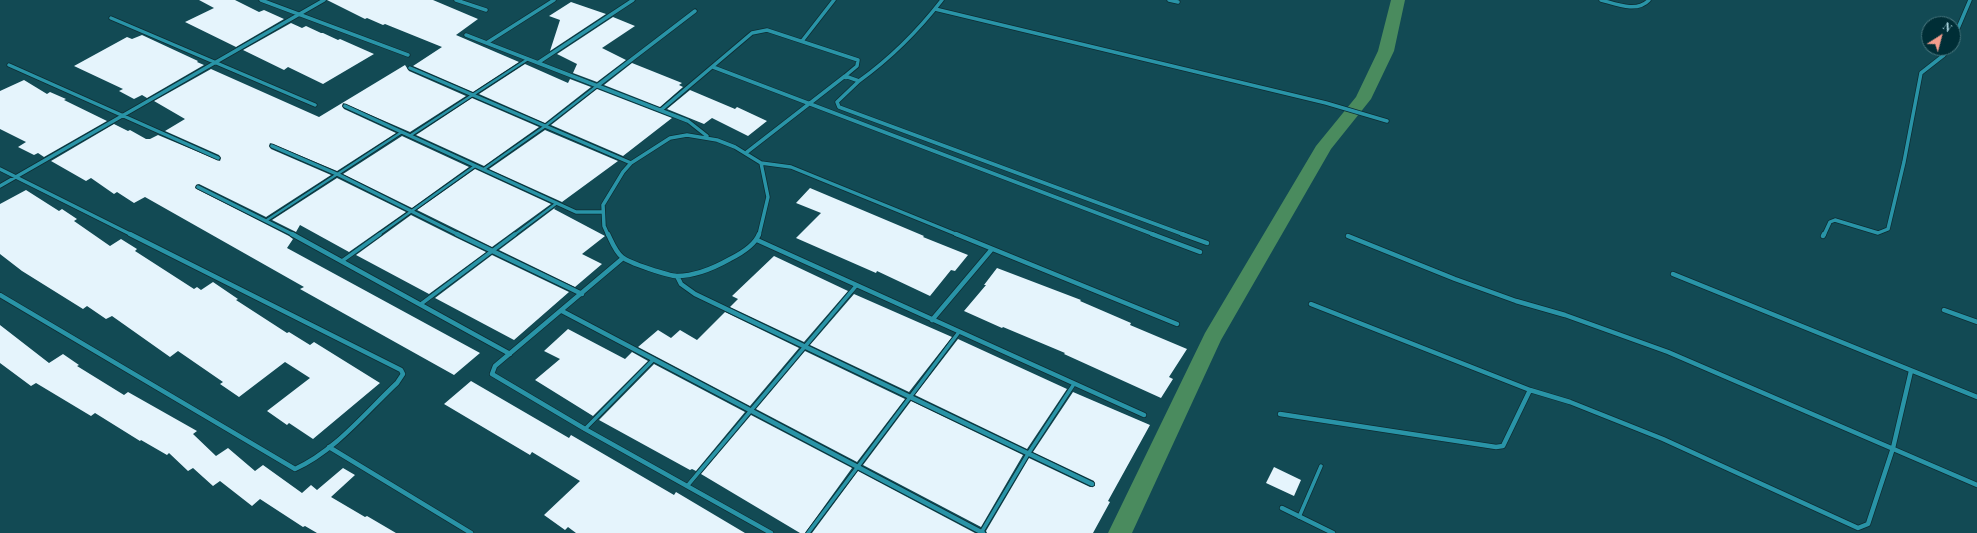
<!DOCTYPE html>
<html>
<head>
<meta charset="utf-8">
<style>
  body { margin:0 }
  #map { position:relative; width:1977px; height:533px; overflow:hidden; background:#124a54; font-family:"Playfair Display",serif }
  canvas { display:block }
  .north { position:absolute; left:1921px; top:16px; width:40px; height:40px; box-sizing:border-box; background:#002e36; border:1px solid #46747c; border-radius:50%; rotate:36deg; font-size:11px; font-weight:700; line-height:16px; text-align:center; color:#b0dce6 }
  .north::after { content:''; display:block; margin:auto; width:14px; height:18px; background:#f49d8c; clip-path:polygon(50% 0,100% 100%,50% 72%,0 100%) }
</style>
</head>
<body>
<div id="map">
<canvas width="1977" height="533"></canvas>
<div class="north">N</div>
</div>
<script>
const g = document.querySelector('canvas').getContext('2d');
g.lineJoin = 'round';
function paint(path, color) {
  g.fillStyle = color;
  g.fill(path, 'evenodd');
}
function trace(path, color, width, dash) {
  g.strokeStyle = color;
  g.lineWidth = width;
  g.lineCap = dash ? 'butt' : 'round';
  g.setLineDash(dash || []);
  g.stroke(path);
}
const canal = new Path2D(`
  M1391,0H1405L1394,51L1371,99L1331,149L1221,340L1132,533H1108L1205,333L1316,146L1356,97L1378,51Z`);
const building = new Path2D(`
  M199,0H235L259,12L264,10L284,19L236,47L185,22L214,8Z
  M327,0H433L478,19L456,35L519,62L473,92L413,66L442,47L385,24L383,25L367,18L365,19Z
  M571,2L606,14L550,51L560,20L549,16Z
  M613,17L635,26L602,48L626,60L597,82L573,73L577,64L557,54Z
  M291,23L302,28L306,26L321,33H323L338,40L340,39L374,54L323,84L288,67L284,70L243,50Z
  M142,35L198,61L197,62L204,65L147,98L142,95L134,99L119,91L123,89L74,66L127,37L132,39Z
  M632,63L682,83L679,85L683,87L660,107L604,85Z
  M525,64L568,83L570,79L591,87L545,123L479,94Z
  M405,65L409,71L466,96L410,132L343,103L342,106L344,109L396,133L337,171L270,143L269,146L271,149L331,175L266,217L199,184L196,185L195,188L289,236L293,239L287,248L480,353L454,375L300,289L304,287L145,197L134,203L117,192L114,194L91,178L86,181L51,161L114,124L128,131L130,130L146,139H150L158,135L220,161L221,158L219,155L165,131L185,119L154,101L211,69L319,117Z
  M24,80L47,94L50,92L66,99L64,100L107,121L44,157L38,153L34,155L18,147L26,142L0,129V91Z
  M597,89L672,118L623,156L551,125Z
  M690,90L735,109L737,107L767,121L748,136L712,118L704,124L667,109Z
  M472,98L539,127L484,166L416,135Z
  M545,130L618,161L562,202L489,169Z
  M402,136L469,167L412,208L343,174Z
  M475,169L551,204L492,247L417,210Z
  M337,178L406,212L349,252L300,225L296,232L272,220Z
  M810,188L924,236L923,237L968,255L955,271L951,270L930,296L877,271L876,273L796,238L821,213L796,203Z
  M26,190L59,211L62,209L77,219L74,221L110,246L121,239L137,249L135,251L194,289L197,287L201,290L213,282L238,299L236,300L287,333L289,332L310,345L314,342L380,383L313,439L289,423L287,425L267,411L310,378L285,362L239,397L220,384L223,382L178,351L170,357L112,316L106,319L87,306L83,309L22,271L0,254V204Z
  M556,207L554,209L605,236L582,254L602,264L575,287L499,250Z
  M411,215L455,237L486,252L429,294L356,255Z
  M492,255L569,292L514,340L435,298Z
  M774,256L848,291L804,342L730,307L738,299L732,296Z
  M997,268L1081,300L1080,301L1131,323L1130,325L1187,349L1169,377L1173,379L1161,398L1064,354L1065,353L1003,327L1002,328L964,311L986,285H984Z
  M854,294L952,337L909,392L810,345Z
  M725,312L799,348L750,406L638,347L658,330L671,338L680,330L697,340Z
  M0,325L49,363L63,354L79,365L77,366L124,395L128,392L197,431L193,434L216,456L228,448L255,471L263,465L302,493L311,485L317,490L343,468L355,475L331,497L365,517L367,516L396,533H317L305,526L303,527L260,499L252,506L220,481L213,486L193,468L188,471L169,453L167,455L141,440L140,441L95,413L91,416L36,383L31,386L0,363Z
  M568,329L625,359L632,352L648,361L593,416L535,380L560,359L544,351Z
  M958,339L1067,389L1027,449L915,395Z
  M805,351L905,399L857,462L756,409Z
  M654,364L745,412L696,471L692,469L690,470L599,420Z
  M471,381L569,438L571,435L674,495L676,492L745,533H576L568,527L565,530L544,515L580,481L532,452L530,455L444,404Z
  M1073,392L1150,425L1108,501L1110,502L1093,533H987L986,531L1029,458L1090,487L1095,486L1094,481L1033,452Z
  M911,401L1023,455L981,527L863,465Z
  M751,415L852,468L805,533H800L701,474Z
  M1274,467L1301,480L1294,496L1266,483Z
  M858,471L975,533H812Z`);
const laneFar1 = new Path2D(`
  M411,135L528,59
  M484,169L544,127L597,86
  M267,220L402,132
  M378,235L475,166
  M514,235L557,203`);
const lane = new Path2D(`
  M342,261L380,234
  M421,304L515,234
  M585,429L653,360
  M688,485L856,286
  M1299,517L1321,466
  M808,533L959,332
  M981,533L1028,454L1074,384`);
const streetFar1 = new Path2D(`
  M261,0L408,55
  M456,0L486,10
  M1169,0L1178,2
  M1601,0C1616,4 1637,13 1649,0
  M935,9L1326,103L1387,121
  M111,18L315,105
  M466,35L688,121L707,136
  M1953,40L1970,0
  M802,41L834,0
  M488,42L554,0
  M539,62L633,0
  M9,65L218,158
  M713,67L1155,235
  M410,68L631,163
  M859,81L837,102L839,107L1185,235
  M597,86L695,11
  M345,106L576,212H603
  M661,110L752,33L767,30L858,60L857,66L845,76
  M272,146L339,175L459,235
  M747,152L845,76L859,81C891,58 918,31 942,0
  M761,163L791,167L958,235
  M0,169L132,235
  M0,186L324,0
  M198,187L294,235
  M608,235L604,226L603,205L623,172L631,163L670,138L687,135L717,140L735,147L761,163L768,197L759,235
  M1824,235L1830,222L1835,220L1878,233L1888,229L1904,162L1921,73L1944,55L1948,48`);
const street = new Path2D(`
  M292,234L510,354
  M457,234L582,294
  M608,234C612,242 615,251 622,257C629,263 669,276 677,276C696,276 714,268 730,259C740,254 755,245 759,234
  M956,234L1177,324
  M1152,234L1200,252
  M1182,234L1207,243
  M1348,236L1455,279L1516,301L1565,315L1668,352L1977,485
  M1823,236L1824,234
  M757,240L1144,415
  M623,258L495,366L492,374L585,429L771,533
  M1673,274L1977,397
  M677,276L681,284L695,294L1092,484
  M0,295L295,469C335,451 365,413 397,383L403,374L401,370L130,234
  M1311,304L1530,390L1570,402L1663,439L1858,528L1868,524L1893,448L1911,371
  M1944,310L1977,322
  M562,311L983,533
  M932,320L992,249
  M1280,414L1496,447L1503,446L1530,390
  M329,447L471,533
  M1282,508L1333,533`);
paint(canal, '#4a8b5e');
paint(building, '#e5f4fc');
trace(laneFar1, '#0d2d33', 4);
trace(lane, '#0d2d33', 5);
trace(streetFar1, '#0d2d33', 5);
trace(street, '#0d2d33', 6);
trace(laneFar1, '#2994a7', 2.5);
trace(lane, '#2994a7', 3.5);
trace(streetFar1, '#2994a7', 3.5);
trace(street, '#2994a7', 4.5);
</script>
</body>
</html>
